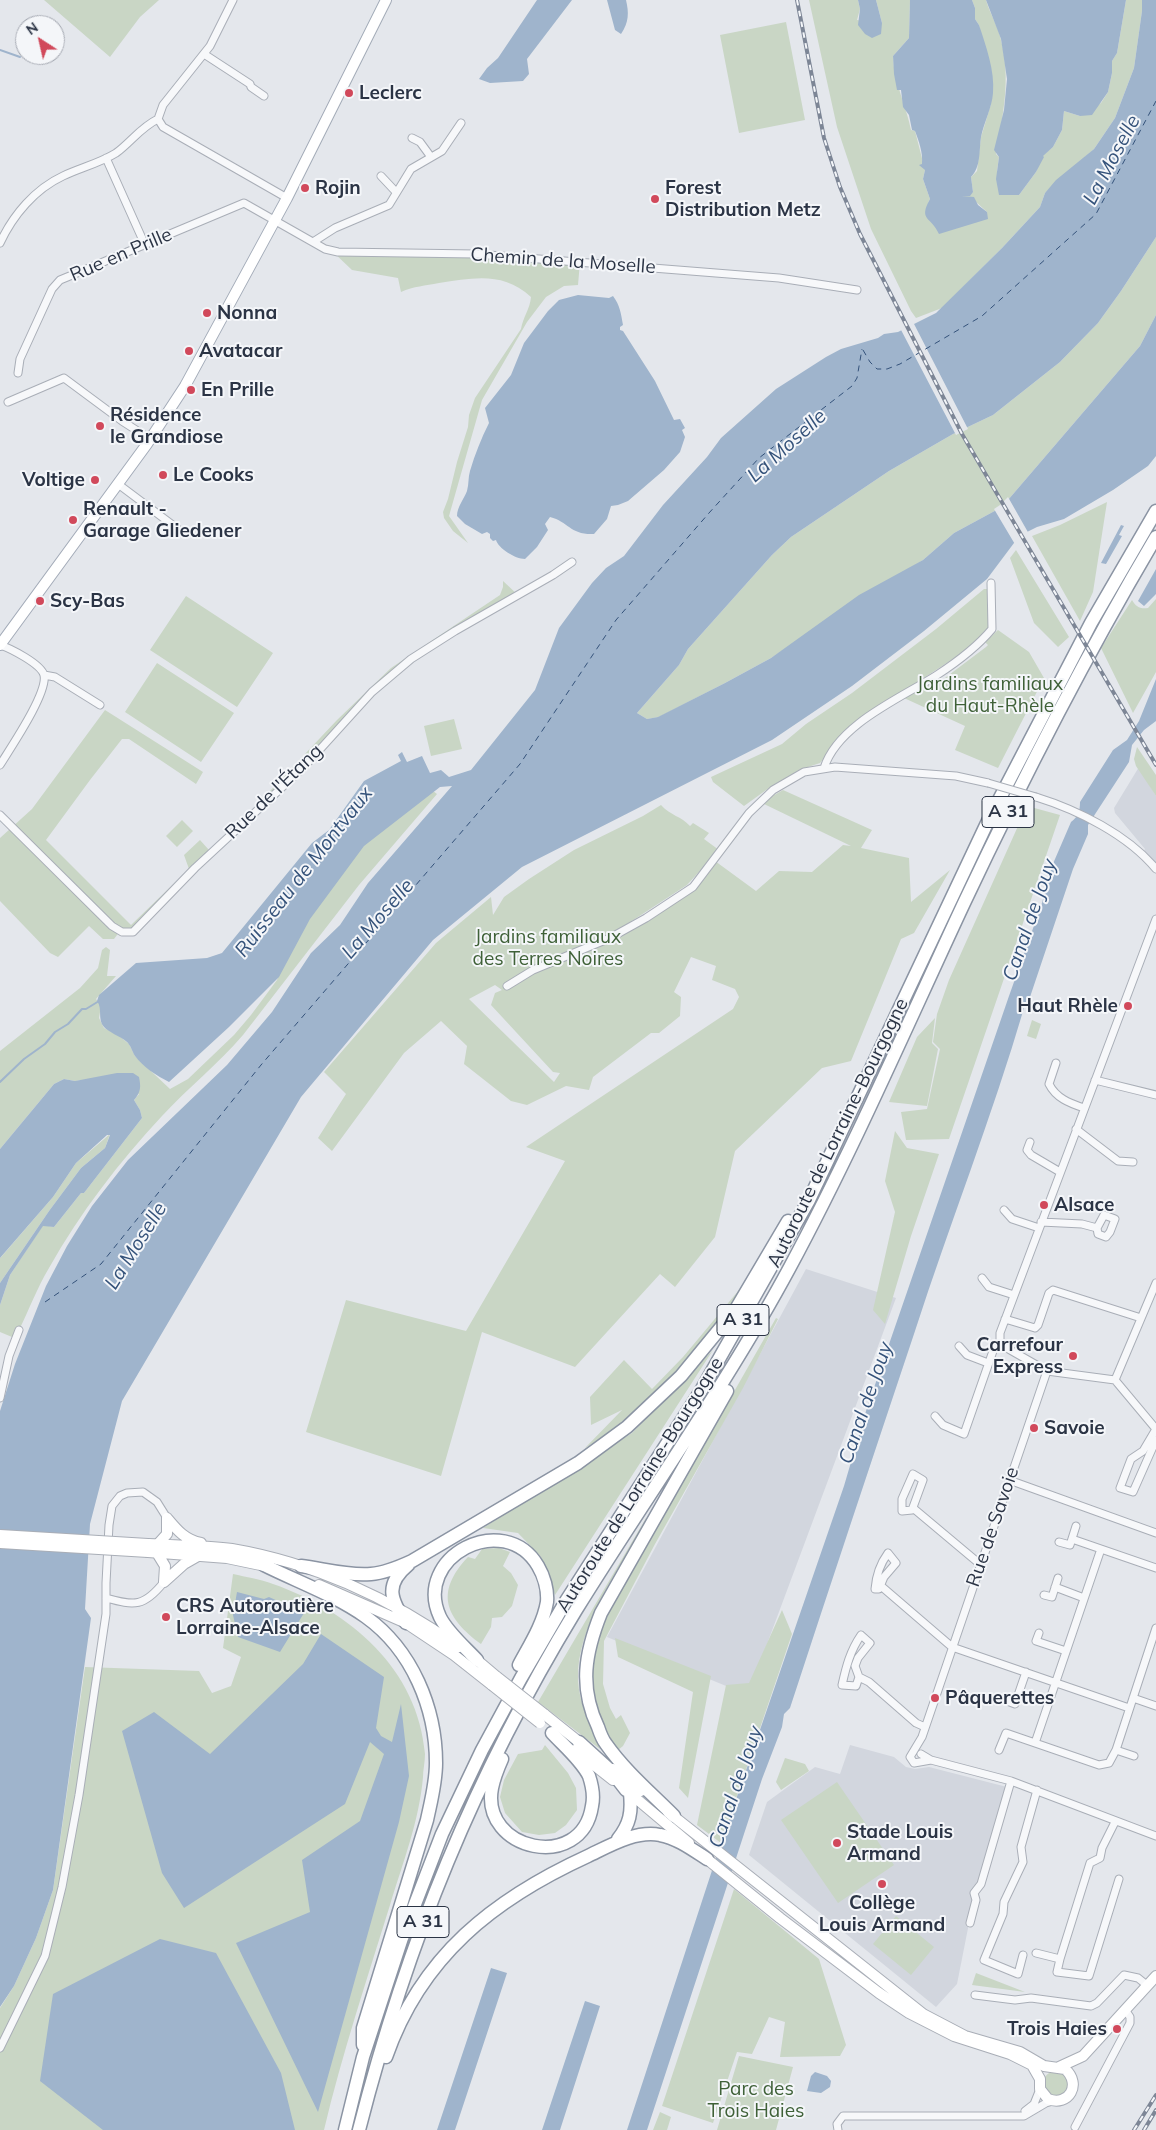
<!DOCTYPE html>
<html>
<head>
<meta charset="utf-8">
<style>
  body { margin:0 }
  #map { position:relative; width:1156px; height:2130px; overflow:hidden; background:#e4e7ec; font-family:Mulish,sans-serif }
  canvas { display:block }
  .north { position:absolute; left:15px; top:15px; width:50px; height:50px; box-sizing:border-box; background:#f4f6f9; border:1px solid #a4a8b1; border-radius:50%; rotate:325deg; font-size:14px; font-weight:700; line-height:20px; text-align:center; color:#2b3445 }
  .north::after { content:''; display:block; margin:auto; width:18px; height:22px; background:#d1495b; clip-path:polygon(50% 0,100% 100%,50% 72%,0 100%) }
</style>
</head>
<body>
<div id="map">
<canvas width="1156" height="2130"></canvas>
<div class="north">N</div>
</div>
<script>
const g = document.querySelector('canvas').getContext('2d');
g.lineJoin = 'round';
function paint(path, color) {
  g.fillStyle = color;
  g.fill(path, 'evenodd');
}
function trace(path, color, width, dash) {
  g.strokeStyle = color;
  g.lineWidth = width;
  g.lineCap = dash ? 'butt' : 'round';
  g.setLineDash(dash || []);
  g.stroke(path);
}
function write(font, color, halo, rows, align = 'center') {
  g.font = font + ' Mulish,sans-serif';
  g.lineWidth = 4;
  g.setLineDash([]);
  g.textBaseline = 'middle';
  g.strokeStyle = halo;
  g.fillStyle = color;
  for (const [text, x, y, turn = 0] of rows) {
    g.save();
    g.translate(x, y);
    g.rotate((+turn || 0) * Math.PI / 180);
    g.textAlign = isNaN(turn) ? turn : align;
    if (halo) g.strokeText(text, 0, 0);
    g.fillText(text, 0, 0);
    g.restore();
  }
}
const built = new Path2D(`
  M1139,767L1156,796V869L1143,854L1145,849L1115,813L1114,808Z
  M806,1269L896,1298L748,1695L607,1637Z
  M850,1745L894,1757L906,1767L915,1769L929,1767L1007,1787L971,1913L957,1984L936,2007L749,1855L767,1802L815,1767L840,1774Z`);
const green = new Path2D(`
  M44,0H159L140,17L110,57Z
  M809,0H858L860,9L857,20L882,23L876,0H910L909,38L893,56C894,83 906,105 911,130L915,131L925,170L923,179L930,199L928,203L987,212L975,201L962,196L973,192L971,177L977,171L981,137L991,104L979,25L975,19V8L972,0H986C990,14 998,26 1001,40C1011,79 1003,115 996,154L999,157L997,171L1000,195H1019L1036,172L1042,156L1053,147L1062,130L1064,111L1080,116L1101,103L1108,92L1112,73V61L1117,53L1126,0H1142V11L1134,68L1115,118L1094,149L1045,193L1040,207L1002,248L942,308L916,318L911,311L871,229L837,127Z
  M786,22L805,120L739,133L720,35Z
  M1156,237V315L1140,346L1002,507L954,533L923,560L771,658L725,683L659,717L647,719L637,713L679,665L688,649L772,555L791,537L889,471L953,434L993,415L1060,362L1098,323L1121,291Z
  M332,251L476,254L580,262L578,285L564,286L546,297L527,322L482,400L449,516L468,543L453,531L444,518L443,512L448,499L457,462L468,427L469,415L475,398L521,329C523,317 530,309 531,297C503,271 473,278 439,283C425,286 414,286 401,292L398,278L352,270Z
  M1107,502L1093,592L1080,621L1032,536L1060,525Z
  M1016,550L1069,637L1058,647L1034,623L1010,558Z
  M503,581L518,595L411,659L372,692L257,811L254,808L337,720L391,668L500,595L503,587Z
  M984,589H987L990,629L962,653L852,725L820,763L799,770L769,788L744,806L713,782L711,777L782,744L806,724L852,693L936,629Z
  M186,596L273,653L237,707L150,650Z
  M1156,599V672L1133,713L1101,648L1132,600C1136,607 1140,609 1148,608Z
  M998,630L1029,652L1044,678L998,768L955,750L965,726L904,698L930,681L937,684L986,647L988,645L985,642Z
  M157,663L234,713L201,762L125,712Z
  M105,710L203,772L196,784L129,739H122L90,780L46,840L131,925L189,869L184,855L200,840L209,850L189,869L136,928L120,931L114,939H103L89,926L58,957L50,953L0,901V838L32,809Z
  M454,719L462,749L431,756L424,726Z
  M1137,747L1156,775V796L1136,766L1134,759Z
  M783,790L872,830L861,848L909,858L911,902L950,870L914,933L901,939L851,1061L822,1068L735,1151L715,1237L675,1287L660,1274L575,1367L482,1332L441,1476L306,1432L346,1300L466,1331L565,1161L526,1147L733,1009L739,997L735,989L712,980L716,966L691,957L674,992L681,997L680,1016L659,1033H651L593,1077L589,1090L566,1086L527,1105L511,1101L464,1064L467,1046L441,1021L404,1053L332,1151L318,1138L346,1094L324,1072L436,943L491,897L493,915L504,897L529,879L574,850L643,816L661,805C671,816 681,816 690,826L693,823L709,833L704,839L719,850L687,885L621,928L612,937L687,892L715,861L756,891L779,871L812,872L843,845L851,846L764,804L769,798ZM495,985L502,990L495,993L491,1005L553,1072L560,1073L554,1082L469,999Z
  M433,791L437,794L359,885L243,1035C218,1064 188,1088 162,1116C119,1162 80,1213 49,1268C37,1288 29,1310 19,1330L12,1337L0,1332V1305L10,1275L43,1225L54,1227L81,1193H84L142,1118L140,1110L134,1100L139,1094L92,1079L75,1081L64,1079L54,1084L0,1149V1051L80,988L98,968L102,950L106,947L110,950L107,976H116L96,999L101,1006L99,1018L104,1028L118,1035L129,1044L135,1056L170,1089L188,1079L234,1035L251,1015L277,980L295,926L344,849Z
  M1027,806L1060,815L949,1139L906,1140L901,1112L927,1109L940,1049L933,1042L937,1014L949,980Z
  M182,820L193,831L177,847L166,836Z
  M935,1018L932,1043L938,1049L927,1106L889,1102L917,1037Z
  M1032,1020L1041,1024L1036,1039L1027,1036Z
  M895,1131L907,1148L939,1154L911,1236L885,1324L873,1310L895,1212L885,1181Z
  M110,1134L105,1148L81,1168L49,1211L0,1283V1258L2,1256L53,1197L76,1163Z
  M749,1278C716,1333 674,1383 624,1423C612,1432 598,1440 585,1448L622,1410L591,1425L590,1397L624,1360L652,1389L683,1357Z
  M776,1318L778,1319L743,1388L655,1544L604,1641L603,1684L610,1708L616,1719L621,1715L630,1733L623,1746L618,1750C598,1726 586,1689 592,1657C594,1646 599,1635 602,1623Z
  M713,1350L555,1595L541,1557L518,1533L483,1528L632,1433Z
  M646,1518L648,1520C621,1565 576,1626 578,1680C579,1704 591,1727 600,1749L538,1702Z
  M499,1548L510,1552L503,1566L511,1573L518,1585L512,1606L502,1617L492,1618L491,1627L481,1644C446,1618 434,1593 468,1557L475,1559L482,1549Z
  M233,1574C246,1577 260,1579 273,1584C350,1611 418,1669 425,1754C425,1762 423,1770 423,1777C419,1822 403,1862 390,1905C367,1979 342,2054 324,2130H0V2008L14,1986L36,1938L53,1890L85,1667L199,1671L212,1693L231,1686L241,1657L223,1648Z
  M782,1610L792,1634L721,1843L697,1825L726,1685L749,1683Z
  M615,1638L711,1676L688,1798L679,1788L693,1692L618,1657Z
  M545,1745L568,1773L576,1788L577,1810L566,1825L555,1833L539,1835L522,1832L505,1813L500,1797L504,1780L518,1754L542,1750Z
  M785,1758L805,1764L809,1771L781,1790L776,1782Z
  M837,1782L894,1865L838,1903L781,1820Z
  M734,1889L819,1959L846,2045L840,2056L780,2057L785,2022L769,2017L752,2054L737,2052L713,2123L662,2106Z
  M896,1916L934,1947L911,1975L873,1944Z
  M976,1973L1025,1992L972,1985Z
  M739,2056L793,2067L776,2130H717Z
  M1043 2084a13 13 0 1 1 26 0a13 13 0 1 1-26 0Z
  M660,2112L671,2117L667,2130H653Z`);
const water = new Path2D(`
  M537,0H572L527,59L529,74L523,81L490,83L479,79L487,68L498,58Z
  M607,0H626C629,13 629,22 621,34L615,30Z
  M858,0H876L882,23L881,34L872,38L865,34L858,25L860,9Z
  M910,0H972L975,8V19L979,25C986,46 995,71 993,93C992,108 984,122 981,137C979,151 981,167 971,177L973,192L970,196H962L974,197L978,205L987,212L988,219L939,234C931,216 918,221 930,199L923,179L925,170L919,165L922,164C923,152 919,142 915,131L912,130L909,115L903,107L901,90H897L894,74L893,56L909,38Z
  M986,0H1126L1117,53L1112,61V73L1108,92L1092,115L1080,116L1064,111L1062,130L1053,147L1043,156L1044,157L1036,172L1019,195H999L996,179L999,157L994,150L1004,110L1007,79L1001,39Z
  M1142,0H1156V237L1121,291L1098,323L1060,362L993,415L953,434L889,471L791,537L772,555L688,649L679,665L637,713L647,719L658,717L725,683L771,658L859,595L923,560L954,533L1002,507L1140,346L1156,315V456L1148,466L1113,490L1064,519L1037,527L1027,532L1014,543L987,579L924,631L852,686L772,740L522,867L433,940L301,1097L122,1401L90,1524L85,1609L91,1618L53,1890L36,1938L14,1986L0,2007V1411L15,1364L46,1286L67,1246L92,1206L128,1160L227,1065L272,1012L311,953L340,925L368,883L452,786L440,787L364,846L310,919L279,977L229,1027L169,1082C157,1076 143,1067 135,1056C132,1051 131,1046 127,1042C120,1036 108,1032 104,1027C97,1019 103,1009 97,1001L99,995L136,963L207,958L222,953L312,843L329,830L364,781L401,761L398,755L402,752L407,762L422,756L430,773L441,770L449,777L471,770L535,690L559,628L592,583L606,568L624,556L663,505L707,457L721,438L776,389L826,357L841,349L878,338L884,334L898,332L936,313L1002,248L1040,207L1045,193L1056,180L1094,149L1115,118L1134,68L1142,11Z
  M578,295L609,298L613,296C620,305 621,314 623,325L620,327V330L623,331L655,381L674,420L680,419L685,428L682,430L685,437L680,452L664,470L628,501L618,505L611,506L607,519L594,534C570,535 569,522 550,517L545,524L548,530L537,547L525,559C515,559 498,548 496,540L493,541L490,538V534L487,532L482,534L465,524L457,516C457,507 464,499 467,491C469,484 468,477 470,471C475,454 481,439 489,423L485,408L511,375L524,343L548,311L559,300Z
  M1121,525L1124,526L1119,535L1122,536L1106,564L1101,563Z
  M1156,569V594L1144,606L1138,601Z
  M1156,679V721L1144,730L1132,745L1129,762L1088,825V834L1073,869L1029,1000L1024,1008C992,1117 950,1223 915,1331C873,1457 831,1582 790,1708L784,1714L782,1727L762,1779L647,2130H627L721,1843L844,1486L866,1411L1009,996L1042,903L1052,866L1071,822C1078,817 1080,811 1080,802L1113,750L1127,740L1139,721Z
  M117,1073H133L139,1077C141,1087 141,1092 134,1100L140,1110L142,1118L84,1193H81L54,1227L43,1226L10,1275L0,1305V1283L49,1211L81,1168L105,1148L110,1135H107L76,1163L53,1197L0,1258V1149L54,1084L64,1079L75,1081Z
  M237,1592L264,1599L269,1597L304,1613L280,1652L238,1637L233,1615Z
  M321,1634L384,1677L376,1728L381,1736L392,1742L401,1704L409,1776L399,1822L318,2112L236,1943L310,1912L302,1860L360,1821L384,1754L370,1742L345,1804L184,1908L162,1873L122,1731L154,1712L210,1754L303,1664Z
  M160,1939L216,1953L281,2073L295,2130H103L40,2081L53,1994Z
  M491,1968L507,1973L455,2130H437Z
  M585,2001L600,2006L560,2130H542Z
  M815,2072L827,2076L831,2081L830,2087L821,2093L807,2091L811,2076Z`);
const pier = new Path2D(`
  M913,322L968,429L956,435L900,328Z
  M1008,497L1029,534L1016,546L994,509L1000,505Z`);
const stream = new Path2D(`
  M0,50L20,57
  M0,1082L24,1059L45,1044L55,1032L68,1024L82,1009H86L99,1001`);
const ferry = new Path2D(`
  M863,350L870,362L877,369H887L900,364L982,316L1096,214L1156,101
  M45,1302L101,1264L261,1065L520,764L616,620L709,513L759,458L852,386L857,378L862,349`);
const street = new Path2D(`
  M204,54L250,84L251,87L264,96
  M158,119L163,127L287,198
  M412,138L420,142L431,157
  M106,158L145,245
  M381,176L396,192
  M313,242L335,228L389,205L411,169L442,151L461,123
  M0,243C13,215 35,189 63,176C80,168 100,163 116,153C131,142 141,127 158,119L163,105L210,46L233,0
  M18,373L20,359L52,289L60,280L77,273L244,203L325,249L338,252L476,254L779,278L857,290
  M8,402L64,378L122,421L150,439
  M118,484L178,529
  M0,645C10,648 41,664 44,675C48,693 11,747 0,765
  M44,675L55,677L100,705
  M824,768C838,724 901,698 937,675C957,662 977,647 992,629L991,583
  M1036,797C1078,810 1128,835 1156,869
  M0,815L112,926L122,932H133L195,868L304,767L372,692L411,659L455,631L553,575L572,562
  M507,986L533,970L610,938L646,918L693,887L749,813L773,790L804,772L835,767L956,776L988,783
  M1056,1063L1049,1084C1056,1098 1069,1103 1084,1108
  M1095,1080L1156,1095
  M1076,1129L1118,1161L1133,1162
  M1030,1142L1027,1150L1031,1155L1060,1172
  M1004,1210L1012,1219L1039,1228
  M1104,1215L1115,1219L1110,1232L1106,1237L1098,1234L1097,1228Z
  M1041,1222L1082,1224L1097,1228
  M982,1278L989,1287L1014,1295
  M1005,1319L1035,1328L1038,1325L1049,1293L1053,1290L1141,1318
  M1000,1342V1333L1156,919
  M959,1346L967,1355L988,1363
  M1047,1371L1115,1380L1156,1283
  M1115,1380L1156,1429
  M0,1398L9,1356L19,1330
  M935,1416L943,1425L964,1434L993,1351L1000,1342
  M1156,1429L1143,1451L1131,1459L1120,1488L1133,1492L1156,1440
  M913,1474L923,1480L912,1510L902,1511V1499Z
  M1009,1480L1156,1533
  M913,1508L981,1565
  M1072,1539L1156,1568
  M1059,1542L1070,1545L1076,1526
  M888,1553L896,1563L884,1577L879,1589H875C876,1576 880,1564 888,1553Z
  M881,1586L952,1647L1129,1708
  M1055,1587L1084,1598
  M1044,1595L1052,1597L1058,1578
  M106,1598C135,1606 144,1607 164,1582
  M1039,1633L1036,1641L1066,1651
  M859,1677L856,1686L842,1685C846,1667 850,1651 861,1635L870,1643L858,1658L855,1666L859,1677L869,1682L916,1723L925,1727
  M1133,1698L1156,1706
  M1007,1701L1015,1704L1026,1672
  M1035,1743L1101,1549
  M999,1750L1006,1733L1099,1765L1109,1763L1116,1750L1156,1628
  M1116,1750L1134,1756
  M921,1754L931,1760L1011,1781L1156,1836
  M931,1760L914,1763L910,1757L922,1737L1047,1371L1005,1347L1000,1342
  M970,1923L976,1900L974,1893L981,1884L1011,1781
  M1036,1953L1060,1959L1057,1972L1089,1976L1119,1879
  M1023,1955L1018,1974L984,1960L1003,1914L1004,1902L1023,1862L1021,1847L1037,1790
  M1060,1959L1090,1863L1100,1858L1102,1848L1115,1822
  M975,1995L1015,2000L1031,1998L1091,2006L1097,2003L1124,1975L1138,1978L1148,1986
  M0,2048L45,1956L62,1887L79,1795L106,1614V1583L109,1525L112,1506L120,1496L127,1493L143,1492L157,1502L167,1518
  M1025,2111L1034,2104L1040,2089
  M1075,2127L1130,2023V2017L1126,2011
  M838,2130L837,2124L843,2116H1024L1046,2103L1053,2101`);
const secondary = new Path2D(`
  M167,1518C177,1530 185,1540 201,1543
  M148,1544C176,1546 205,1545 232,1549C314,1563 392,1599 459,1647
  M157,1545L167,1534V1518
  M148,1552L227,1558L270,1567
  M157,1553L165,1566L164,1582
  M164,1582L184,1564L198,1556
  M319,1585L406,1623L454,1655L492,1685
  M471,1655L497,1677
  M544,1714L584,1746
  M575,1750L613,1780
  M613,1769L641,1791
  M626,1790L689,1843
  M668,1812L923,2014L965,2036L1020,2052L1044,2066L1065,2069C1082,2084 1069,2107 1048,2099L1040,2089V2079L1032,2065L1010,2054L954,2036L909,2013L879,1993L780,1918L702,1855
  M1059,2067L1083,2056L1156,1976`);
const primary = new Path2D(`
  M0,645L147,444L185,386L287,198L386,0`);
const highway = new Path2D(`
  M264,1565C298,1582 335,1595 366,1617C412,1650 436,1708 436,1763C436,1783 431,1801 427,1820L363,2028V2045
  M301,1566C324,1569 348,1576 371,1574C385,1573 399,1567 412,1561L578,1463L627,1427L681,1376L736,1309L788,1221
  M406,1623C391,1600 384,1585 408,1565
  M477,1660C465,1647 448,1633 440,1617C412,1557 504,1509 538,1566C544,1576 548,1590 547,1602C543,1625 529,1646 519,1665
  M579,1742L612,1772L626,1790
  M502,1759C498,1768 494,1778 492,1788C480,1851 582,1873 592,1806C594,1797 592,1785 589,1776C581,1760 564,1746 552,1733
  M674,1816C651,1793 625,1771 606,1744C602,1739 600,1733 598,1727C579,1687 585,1653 601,1613L727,1391
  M618,1839C630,1824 632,1812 630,1793
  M386,2057C421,1956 494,1899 588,1856C609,1846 636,1830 660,1835C677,1838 693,1850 707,1859
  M345,2130L363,2057L402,1938L442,1834L482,1750L521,1678L566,1601L702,1389L809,1200L988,821L1091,623L1156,511
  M359,2130C407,1942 475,1776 576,1610C647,1495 726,1386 790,1267C854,1148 907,1025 964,903C1023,778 1086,655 1156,537`);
const rail = new Path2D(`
  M797,0L824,138L840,187L860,234L962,434L1156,765
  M1134,2130L1156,2095
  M1144,2130L1156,2110`);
const streetBridge = new Path2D(`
  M988,783L1036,797`);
const secondaryBridge = new Path2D(`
  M0,1535L148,1544
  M0,1543L148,1552
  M497,1677L544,1714
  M492,1685L540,1723`);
const markers = [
  [349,93,5,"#d1495b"],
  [305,188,5,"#d1495b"],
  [655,199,5,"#d1495b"],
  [207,313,5,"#d1495b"],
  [189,351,5,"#d1495b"],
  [191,390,5,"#d1495b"],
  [100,426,5,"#d1495b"],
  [163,475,5,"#d1495b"],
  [95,480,5,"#d1495b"],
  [73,520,5,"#d1495b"],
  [40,601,5,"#d1495b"],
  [1128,1006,5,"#d1495b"],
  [1044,1205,5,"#d1495b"],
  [1073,1356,5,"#d1495b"],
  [1034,1428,5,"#d1495b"],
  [166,1617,5,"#d1495b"],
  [935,1698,5,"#d1495b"],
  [837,1843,5,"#d1495b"],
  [882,1884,5,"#d1495b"],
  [1117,2029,5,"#d1495b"]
];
const shields = [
  [1008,812,52],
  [743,1320,52],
  [423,1922,52]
];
const shieldNames = [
  ["A 31",1008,812],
  ["A 31",743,1320],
  ["A 31",423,1922]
];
const poiNames = [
  ["Leclerc",359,93],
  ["Rojin",315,188],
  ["Forest",665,188],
  ["Distribution Metz",665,210],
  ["Nonna",217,313],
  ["Avatacar",199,351],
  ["En Prille",201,390],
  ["Résidence",110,415],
  ["le Grandiose",110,437],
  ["Le Cooks",173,475],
  ["Voltige",85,480,"right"],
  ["Renault -",83,509],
  ["Garage Gliedener",83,531],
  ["Scy-Bas",50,601],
  ["Haut Rhèle",1118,1006,"right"],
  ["Alsace",1054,1205],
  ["Carrefour",1063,1345,"right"],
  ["Express",1063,1367,"right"],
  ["Savoie",1044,1428],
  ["CRS Autoroutière",176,1606],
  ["Lorraine-Alsace",176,1628],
  ["Pâquerettes",945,1698],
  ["Stade Louis",847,1832],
  ["Armand",847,1854],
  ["Collège",882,1903,"center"],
  ["Louis Armand",882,1925,"center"],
  ["Trois Haies",1107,2029,"right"]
];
const streetNames = [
  ["Rue en Prille",121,255,-23],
  ["Chemin de la Moselle",563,261,4],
  ["Rue de l'Étang",274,792,-44],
  ["Autoroute de Lorraine-Bourgogne",838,1133,-64],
  ["Autoroute de Lorraine-Bourgogne",640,1485,-58],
  ["Rue de Savoie",993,1527,-71]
];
const parkNames = [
  ["Jardins familiaux",990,684],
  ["du Haut-Rhèle",990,706],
  ["Jardins familiaux",548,937],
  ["des Terres Noires",548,959],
  ["Parc des",756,2089],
  ["Trois Haies",756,2111]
];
const waterNames = [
  ["La Moselle",1112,160,-62],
  ["La Moselle",787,446,-42],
  ["Ruisseau de Montvaux",304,872,-52],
  ["La Moselle",378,919,-49],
  ["Canal de Jouy",1030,920,-71],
  ["La Moselle",136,1246,-58],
  ["Canal de Jouy",866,1403,-71],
  ["Canal de Jouy",736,1787,-71]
];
paint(built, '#d2d6de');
paint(green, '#c9d6c5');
paint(water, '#9fb4cc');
paint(pier, '#e4e7ec');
trace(stream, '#9fb4cc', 2);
trace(ferry, '#34527a', 1, [6, 5]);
trace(street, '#a9aeb7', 9);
trace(secondary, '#a9aeb7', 12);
trace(primary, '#a3abb8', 12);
trace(highway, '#8b94a3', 15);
trace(street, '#f7f8fa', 7);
trace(secondary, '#fff', 10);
trace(primary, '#fff', 10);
trace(highway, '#fff', 12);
trace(rail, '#7d8696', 4);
trace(rail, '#f4f6f9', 2, [5.5]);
trace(streetBridge, '#a9aeb7', 9, []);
trace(secondaryBridge, '#a9aeb7', 12, []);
trace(streetBridge, '#f7f8fa', 7);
trace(secondaryBridge, '#fff', 10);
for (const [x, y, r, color] of markers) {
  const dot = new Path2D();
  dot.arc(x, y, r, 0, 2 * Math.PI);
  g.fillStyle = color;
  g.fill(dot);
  trace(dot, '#f4f6f9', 2);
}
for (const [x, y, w] of shields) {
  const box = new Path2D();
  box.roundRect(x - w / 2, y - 15.5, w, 31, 4);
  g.fillStyle = '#f4f6f9';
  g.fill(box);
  trace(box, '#2b3445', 1);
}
write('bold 18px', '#2b3445', null, shieldNames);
write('bold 19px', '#2b3445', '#f4f6f9', poiNames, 'left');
write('19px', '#2b3445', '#f4f6f9', streetNames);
write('19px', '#3f6138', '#f4f6f9', parkNames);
write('italic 20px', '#34527a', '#f4f6f9', waterNames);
</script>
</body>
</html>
